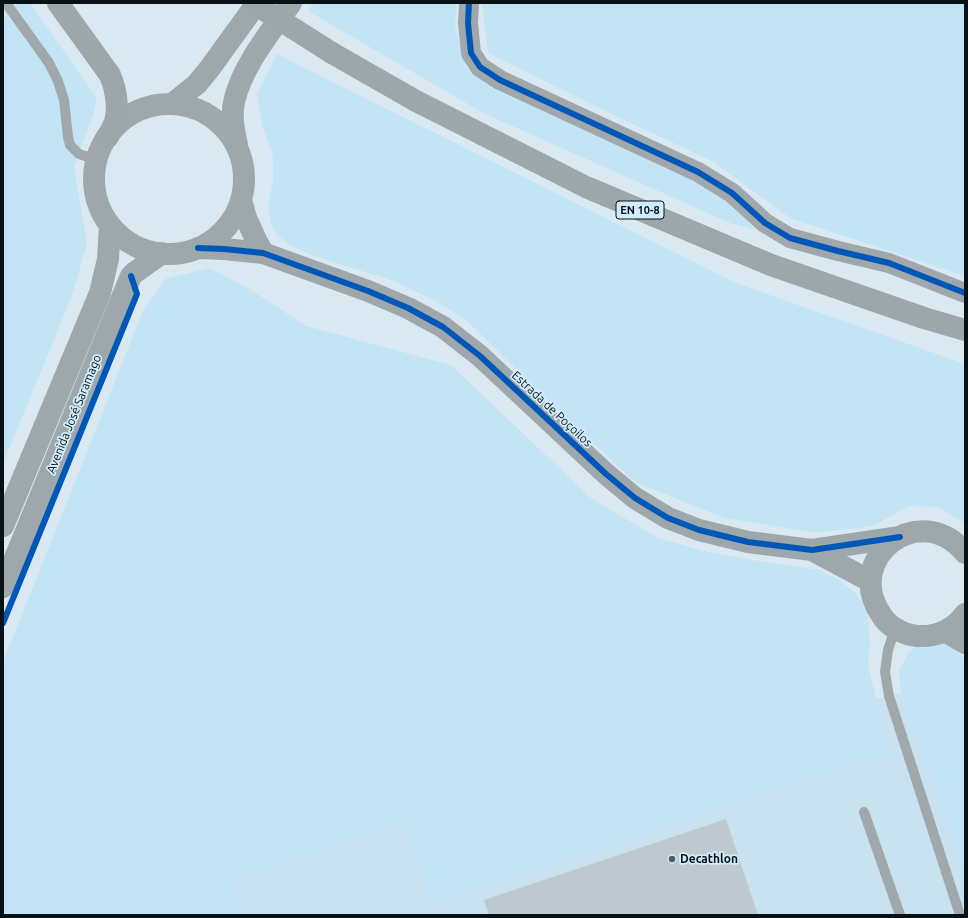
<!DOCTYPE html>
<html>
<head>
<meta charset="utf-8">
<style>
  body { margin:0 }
  #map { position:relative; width:968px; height:918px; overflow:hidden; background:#dae9f1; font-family:Ubuntu,sans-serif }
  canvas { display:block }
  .frame { position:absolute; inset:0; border:4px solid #081216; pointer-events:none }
</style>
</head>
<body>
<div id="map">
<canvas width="968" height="918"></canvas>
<div class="frame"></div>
</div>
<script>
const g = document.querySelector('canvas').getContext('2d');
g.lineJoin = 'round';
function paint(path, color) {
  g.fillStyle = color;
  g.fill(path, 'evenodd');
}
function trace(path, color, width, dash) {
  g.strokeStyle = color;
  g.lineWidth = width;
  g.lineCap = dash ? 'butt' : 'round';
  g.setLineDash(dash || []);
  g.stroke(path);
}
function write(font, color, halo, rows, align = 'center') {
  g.font = font + ' Ubuntu,sans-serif';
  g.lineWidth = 3.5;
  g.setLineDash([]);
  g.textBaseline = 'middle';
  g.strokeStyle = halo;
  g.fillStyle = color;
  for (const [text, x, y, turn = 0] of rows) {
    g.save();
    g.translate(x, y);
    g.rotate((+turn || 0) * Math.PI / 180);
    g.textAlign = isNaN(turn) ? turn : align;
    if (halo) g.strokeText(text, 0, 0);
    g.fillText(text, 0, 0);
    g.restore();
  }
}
const built = new Path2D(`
  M901,693L965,875V915H243L235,892L242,878L405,823L431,904L721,807L892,753L876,699Z`);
const green = new Path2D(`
  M3,3H30L97,98L93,115L74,167L87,243L73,293L3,464Z
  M313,3H457L455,27L466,67L716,192L756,230L730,223L483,113L308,11Z
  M482,3H965V276L790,218L712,161L603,110L488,53Z
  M277,54L736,283L965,364V523L938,507L909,506L873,526L816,533L724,518L635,482L573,424L467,321L434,300L394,281L314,256L290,245L277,235L271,224L268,207L273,181V158L262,124L257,94Z
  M210,268L248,288L306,326L451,365L591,498L658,538L704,551L752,560L820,570L839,580L855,593L866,610L869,626L870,645L868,664L876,699L892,753L721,807L431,904L405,823L242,878L235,892L243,915H3V662L143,311L165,279Z
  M937,640L955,649L965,659V877L901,693L899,671L908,653L921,642Z`);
const building = new Path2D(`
  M726,819L758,915H489L484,900Z`);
const lane = new Path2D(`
  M6,3L49,63L58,81L64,100L68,137L70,145L79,154L97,160
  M895,629L888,650L885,672L889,696L960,915
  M864,812L900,915`);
const street = new Path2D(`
  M469,3L468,23L471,53L480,67L500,80L698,172L732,193L765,223L790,238L838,251L889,263L965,293`);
const secondary = new Path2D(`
  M172,104L197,84L210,68L257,3
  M94 179a75 75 0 1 1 150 0a75 75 0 1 1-150 0Z
  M237,145C234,131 231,117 234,102C242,66 270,33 291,3
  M241,200L246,218L256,240L263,253
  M198,248L224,249L263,253L368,291L408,308L443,327L480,356L606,474L635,498L668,518L699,530L748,542L812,550L900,537
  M3,526L100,293L108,259L110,225
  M812,550L870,581
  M965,553C921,498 841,558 882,616C889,627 904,635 918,636C938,637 953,630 965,614
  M3,587L131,276L134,273L162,253
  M945,631L965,643`);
const highway = new Path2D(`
  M58,3L110,75C116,89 119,107 115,122C113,127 110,132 108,137
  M332,53L416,101L586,187L771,265L924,318L965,330`);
const highwayBridge = new Path2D(`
  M253,3L332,53`);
const cycleway = new Path2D(`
  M469,3L468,23L471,53L480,67L500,80L698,172L732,193L765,223L790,238L838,251L889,263L965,293
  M198,248L224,249L263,253L368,291L408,308L443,327L480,356L606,474L635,498L668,518L699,530L748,542L812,550L900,537
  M3,623L137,294L131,276`);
const markers = [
  [672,859,4,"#525d63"]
];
const shields = [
  [640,210,48]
];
const shieldNames = [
  ["EN 10-8",640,210]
];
const streetNames = [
  ["Estrada de Poçoilos",552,409,43],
  ["Avenida José Saramago",74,414,-68]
];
const poiNames = [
  ["Decathlon",680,859]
];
paint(built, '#c8e2f0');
paint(green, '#c2e4f5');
paint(building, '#bdc9cf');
trace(lane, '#a1a8ab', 10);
trace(street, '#a1a8ab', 20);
trace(secondary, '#9ea8ac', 22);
trace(highway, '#9ca6ab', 22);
trace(highwayBridge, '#9ca6ab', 22);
trace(cycleway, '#0057b8', 6);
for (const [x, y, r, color] of markers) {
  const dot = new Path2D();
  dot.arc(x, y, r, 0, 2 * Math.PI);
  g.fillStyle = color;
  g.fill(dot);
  trace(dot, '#d1ecfa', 1.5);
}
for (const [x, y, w] of shields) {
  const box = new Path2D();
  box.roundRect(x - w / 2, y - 9, w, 18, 3);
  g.fillStyle = '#d1ecfa';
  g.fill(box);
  trace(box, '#081216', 1);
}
write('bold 11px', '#081216', null, shieldNames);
write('12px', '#081216', '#d1ecfa', streetNames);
write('bold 12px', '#081216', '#d1ecfa', poiNames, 'left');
</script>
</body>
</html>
